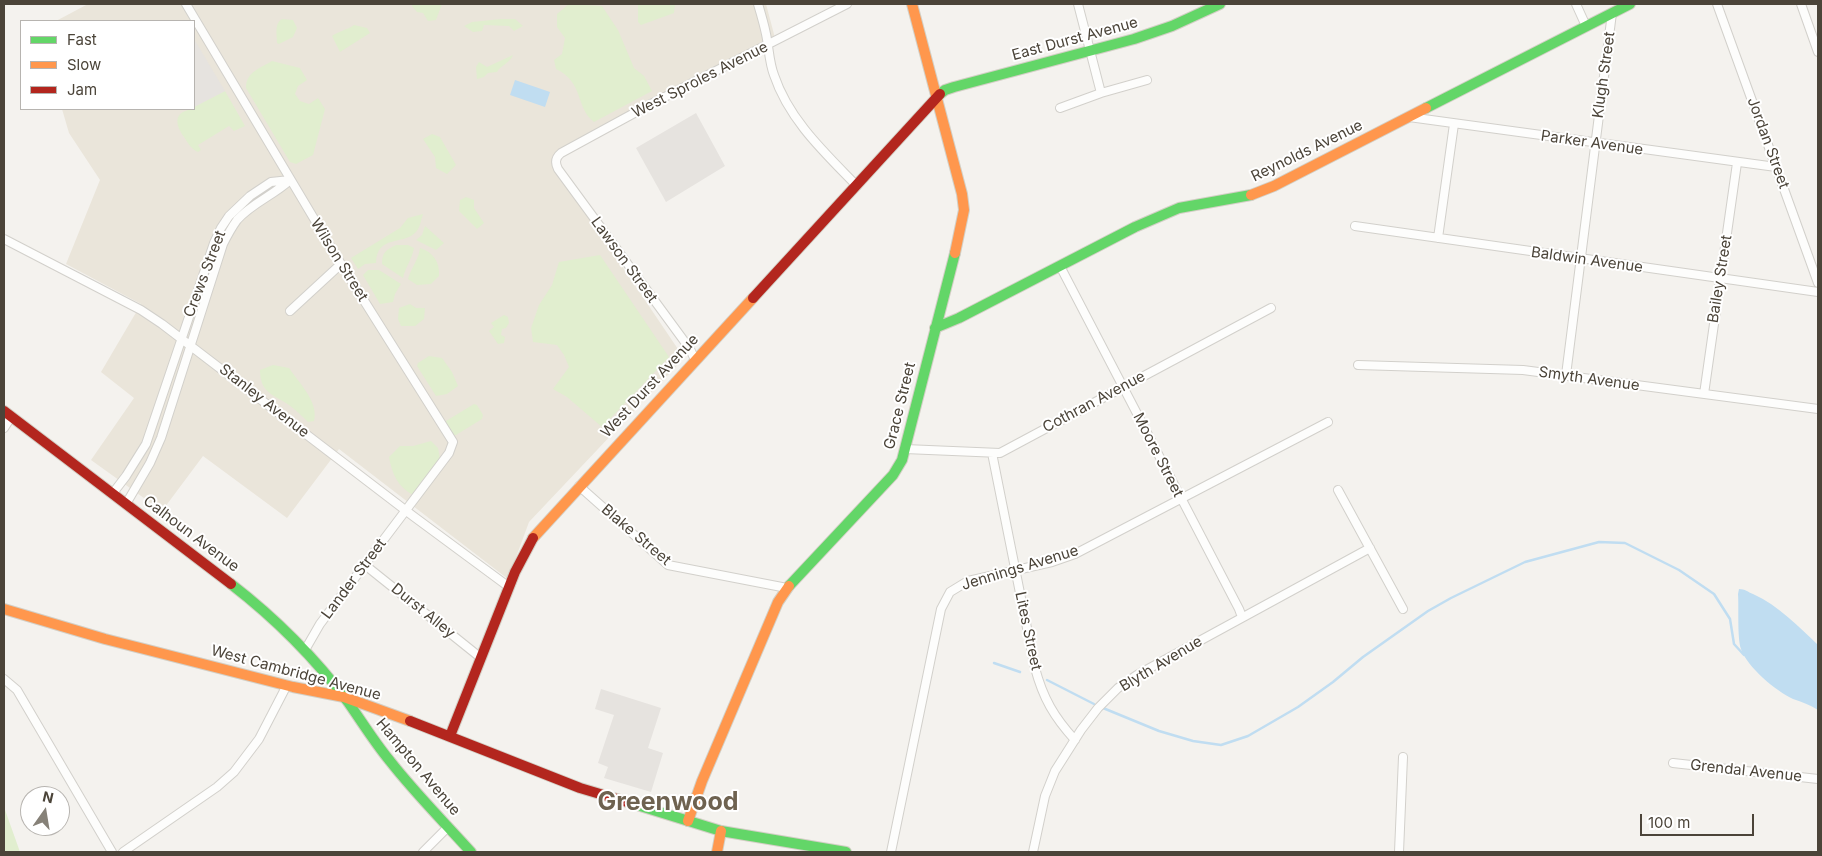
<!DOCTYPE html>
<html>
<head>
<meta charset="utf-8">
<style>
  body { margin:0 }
  #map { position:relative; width:1822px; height:856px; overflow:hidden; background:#f4f2ee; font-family:Inter,sans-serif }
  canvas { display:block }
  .frame { position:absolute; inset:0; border:5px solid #4b4439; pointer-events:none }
  .legend { position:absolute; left:20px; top:20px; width:175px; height:90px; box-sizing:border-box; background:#fff; border:1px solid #b7b4b0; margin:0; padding:6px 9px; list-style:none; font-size:15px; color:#4b4439 }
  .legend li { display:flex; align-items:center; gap:10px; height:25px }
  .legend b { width:25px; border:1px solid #b7b4b0 }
  .north { position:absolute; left:20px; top:786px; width:50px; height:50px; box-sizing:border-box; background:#fff; border:1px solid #b7b4b0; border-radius:50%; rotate:13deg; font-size:14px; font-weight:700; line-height:20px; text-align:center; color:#4b4439 }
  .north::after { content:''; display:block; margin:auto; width:18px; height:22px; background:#868178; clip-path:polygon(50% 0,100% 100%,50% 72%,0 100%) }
  .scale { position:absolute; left:1640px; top:814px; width:114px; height:22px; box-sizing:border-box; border:2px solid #4b4439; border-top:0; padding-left:6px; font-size:15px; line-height:18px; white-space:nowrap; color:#4b4439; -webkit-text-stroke:4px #fff; paint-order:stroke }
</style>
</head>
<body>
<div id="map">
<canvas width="1822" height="856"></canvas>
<div class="frame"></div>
<ul class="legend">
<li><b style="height:6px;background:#63d668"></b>Fast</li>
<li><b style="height:6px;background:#ff974d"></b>Slow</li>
<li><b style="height:6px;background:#b3261e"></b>Jam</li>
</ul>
<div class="north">N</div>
<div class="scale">100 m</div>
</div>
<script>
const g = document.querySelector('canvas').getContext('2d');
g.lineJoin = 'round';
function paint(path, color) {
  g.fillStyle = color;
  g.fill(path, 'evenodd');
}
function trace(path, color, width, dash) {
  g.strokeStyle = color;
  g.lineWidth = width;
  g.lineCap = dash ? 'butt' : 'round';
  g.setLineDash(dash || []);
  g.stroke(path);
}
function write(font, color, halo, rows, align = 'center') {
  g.font = font + ' Inter,sans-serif';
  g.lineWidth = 4;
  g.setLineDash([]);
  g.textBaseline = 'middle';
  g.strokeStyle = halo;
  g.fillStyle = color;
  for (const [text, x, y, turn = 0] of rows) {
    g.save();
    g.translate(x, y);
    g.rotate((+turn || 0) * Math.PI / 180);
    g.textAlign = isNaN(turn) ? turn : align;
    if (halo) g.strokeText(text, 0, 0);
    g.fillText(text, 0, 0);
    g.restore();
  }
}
const education = new Path2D(`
  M88,4H766L775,38L559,152L555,167L684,358L529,522L508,579L339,449L287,518L203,456L162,511L91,460L134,398L101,372L141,304L66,264L100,180L69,133L62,109H194V21H56Z`);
const green = new Path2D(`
  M412,4H442L436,20L428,21L423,13L417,12L412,6Z
  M569,4L602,6L618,30L634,68L644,76L652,91L594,122C575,107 584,82 556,69L554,60L562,54L565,38L557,27V14Z
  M638,4H675L674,13L641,25L638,22Z
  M282,19L293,20L297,28L293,37L279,44L277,43C277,34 274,24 282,19Z
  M501,19H515L523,26L514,31L509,26L484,25L482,31L473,32L464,26L472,22Z
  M354,25L367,28L370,33L340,52L332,36C339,31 347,30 354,25Z
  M513,55C510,63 501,65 497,72L488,73L484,77L477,79L476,67L479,62L487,67Z
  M272,61L300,68L307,80L298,86L295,94L300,101L309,104L318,98L325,109L313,155L296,164L290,162L246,88C246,72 259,69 272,61Z
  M225,91L245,126L234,131L229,126L198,145L201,150L198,152C191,149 188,143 184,137C174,123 174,111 194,109V107Z
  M432,134L440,137L456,165L447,174L436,168L435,157L423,139Z
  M466,197L474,200V208L484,223L477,229L459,211L460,200Z
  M423,214C421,220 420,228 416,232C403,246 377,234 376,263L365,264L358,269L351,258L400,228L408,218Z
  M425,226L444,243L436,250L416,240L422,235Z
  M396,245H408L414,248C412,259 405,268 403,278L382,264C382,252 386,250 396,245Z
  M420,248C433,252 440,262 439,276L431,284L417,285L408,279C411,268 419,259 420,248Z
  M600,255L669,357L602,427L567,397L553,389L569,367L564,355L557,345L533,342L531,328L539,305L552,285L559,262Z
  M368,270H379L401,284L395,294L393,302L380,304L363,275Z
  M410,304L416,308H425L424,319L415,326H401L398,319L399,308Z
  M504,315L508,317L509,323L506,328L502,329L501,335L505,337L504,343L498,344L489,331L494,327L491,323Z
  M429,356L442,358L452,372L458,386L447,394L436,396L417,366L418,363Z
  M273,365L289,368C299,383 319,402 314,421L308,422C302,416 296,410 289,405C273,394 260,393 260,370Z
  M474,404L477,405L483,415L482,419L456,435H452L446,426V421Z
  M431,441L438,448L440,459L413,495C398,487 392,474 389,457L400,446H413Z
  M4,807L20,852H4Z`);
const parking = new Path2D(`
  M194,39L225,91L194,107Z
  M696,113L725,166L666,202L636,148Z
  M601,689L661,708L648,748L663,753L651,792L604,778L608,767L598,763L614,715L595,709Z`);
const water = new Path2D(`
  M515,80L550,92L545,107L510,95Z
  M1739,589C1745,589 1748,592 1753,594C1779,606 1798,626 1818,645V710C1810,705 1802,702 1793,699C1776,691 1747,667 1741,649C1737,638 1739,607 1738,594Z`);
const stream = new Path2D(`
  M994,663L1020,672
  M1047,680L1094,704
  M1103,708L1159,731L1193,741L1221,745L1248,736L1298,707L1333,682L1363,657L1428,611L1451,598L1525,562L1599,542L1625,543L1679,570L1714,594L1730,619L1734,644L1744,655`);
const street = new Path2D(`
  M186,4L341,264L453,442L449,453L320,624L305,650
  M758,4C761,14 764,24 766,34C769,48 769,62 774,75C789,120 825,153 857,186
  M1078,4L1101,93
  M1576,4L1586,26
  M1717,4L1818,283
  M1801,4L1818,52
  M1060,108L1101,93L1147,80
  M1409,117L1776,167
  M1355,226L1818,292
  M1438,238L1454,124
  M4,239L141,310L162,324L413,516L509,587
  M1060,266L1239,609L1242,617
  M290,311L341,264
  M695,360L690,349L558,169C555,163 555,158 561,153L649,105L847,4
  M1358,365L1523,370L1818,409
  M1566,375L1612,13
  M1704,394L1737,163
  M4,428L11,417
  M905,449L1000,453L1271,308
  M992,453L1035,668C1043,698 1054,717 1075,740
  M579,486L668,565L787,588
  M1338,490L1403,609
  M113,493L126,476L146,444L214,243L221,228L229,216L250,196L271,182L290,180
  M126,504L150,463L161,438L223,244C227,236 232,227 237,220C252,203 274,195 290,180
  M365,565L481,658
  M4,679L17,690L112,852
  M1673,763L1818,779
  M123,852L217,787L234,772L259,739L287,685
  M423,852L448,827
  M891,852L941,609L950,592L968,581L1052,562L1075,554L1328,422
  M1033,852L1045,796L1055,771L1081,730L1098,708L1118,688L1137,675L1370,548
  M1399,852L1403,757`);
const fast = new Path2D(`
  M940,94L945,90L954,87L1134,39L1172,26L1220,4
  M1426,108L1630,4
  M935,328L959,318L1135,227L1179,208L1251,195
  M231,584C275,618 315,658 348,702C362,722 375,743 390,761C415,793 444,822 471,852
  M789,586L893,475L902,460L955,253
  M637,805L721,831L846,852`);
const slow = new Path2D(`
  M912,4L962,194L964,210L955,253
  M1251,195L1274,186L1426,108
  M533,538L753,298
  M4,609L105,639L293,687L344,697L410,721
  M688,821L702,781L778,602L789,586
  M717,852L721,831`);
const jam = new Path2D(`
  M753,298L940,94
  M4,411L231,584
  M410,721L580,788L637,805
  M450,736L515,572L533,538`);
const streetNames = [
  ["East Durst Avenue",1075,39,-15],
  ["Klugh Street",1604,75,-82],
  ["West Sproles Avenue",700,80,-27],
  ["Parker Avenue",1592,143,8],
  ["Jordan Street",1768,143,70],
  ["Reynolds Avenue",1307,151,-26],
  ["Wilson Street",339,260,58],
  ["Lawson Street",624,260,54],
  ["Baldwin Avenue",1587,260,8],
  ["Crews Street",205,274,-69],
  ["Bailey Street",1720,279,-81],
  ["Smyth Avenue",1589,379,8],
  ["West Durst Avenue",650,386,-47],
  ["Stanley Avenue",264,401,38],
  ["Cothran Avenue",1094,402,-28],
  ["Grace Street",900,406,-76],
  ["Moore Street",1158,455,63],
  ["Calhoun Avenue",191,534,37],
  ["Blake Street",636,535,40],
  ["Jennings Avenue",1020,568,-17],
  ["Lander Street",354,579,-53],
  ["Durst Alley",423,611,39],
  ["Lites Street",1028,631,78],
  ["Blyth Avenue",1161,664,-31],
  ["West Cambridge Avenue",296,673,15],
  ["Hampton Avenue",418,767,50],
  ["Grendal Avenue",1746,771,6]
];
const townNames = [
  ["Greenwood",668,802]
];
paint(education, '#eae5da');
paint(green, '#e1eecf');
paint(parking, '#e6e3df');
paint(water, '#c0ddf1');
trace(stream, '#c0ddf1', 2.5);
trace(street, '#d2d0cb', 10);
trace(fast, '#d3cfc5', 12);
trace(slow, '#d3cfc5', 12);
trace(jam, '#d3cfc5', 12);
trace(street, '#fdfdfc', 8);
trace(fast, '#63d668', 10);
trace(slow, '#ff974d', 10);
trace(jam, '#b3261e', 10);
write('15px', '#4b4439', '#fff', streetNames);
write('bold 25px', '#6e6250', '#fff', townNames);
</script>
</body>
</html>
